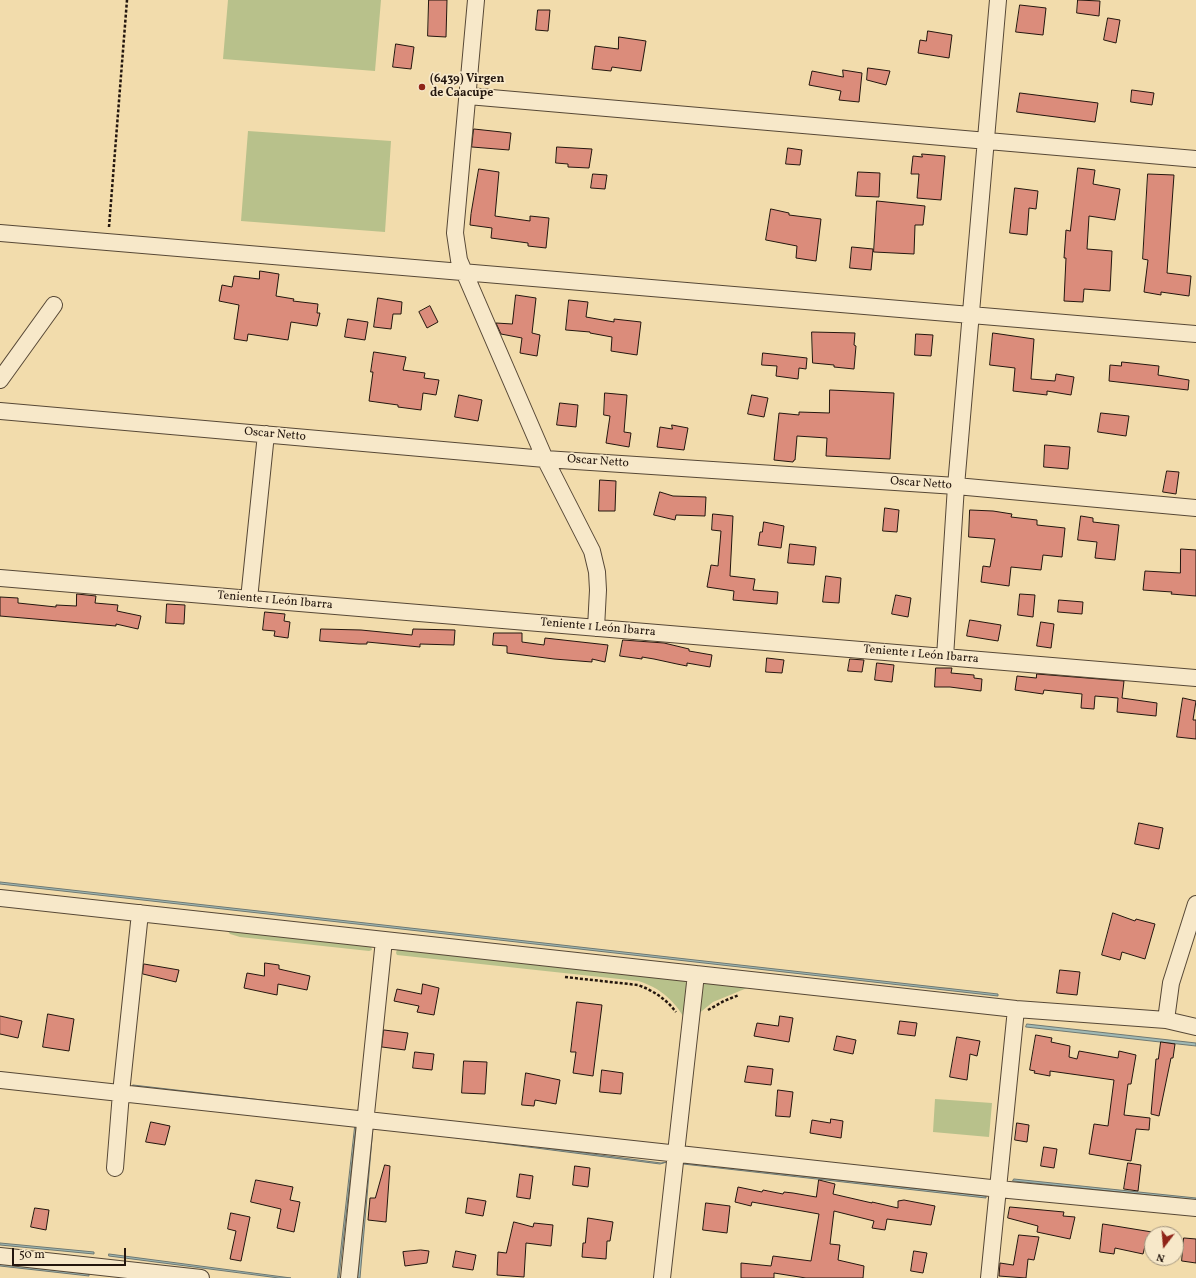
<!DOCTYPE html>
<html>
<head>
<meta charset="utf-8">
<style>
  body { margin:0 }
  #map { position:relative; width:1196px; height:1278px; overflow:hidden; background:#f2dcac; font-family:Vollkorn,serif }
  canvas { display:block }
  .north { position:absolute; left:1144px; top:1226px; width:40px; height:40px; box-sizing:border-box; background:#f7e8c9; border:1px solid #a2947e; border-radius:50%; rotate:196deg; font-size:11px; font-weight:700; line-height:16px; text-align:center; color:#23160e }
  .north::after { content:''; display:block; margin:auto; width:14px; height:18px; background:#8f2418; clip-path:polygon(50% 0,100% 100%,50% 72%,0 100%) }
  .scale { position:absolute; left:12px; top:1248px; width:114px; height:18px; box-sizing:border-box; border:2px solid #23160e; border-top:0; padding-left:5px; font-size:12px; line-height:14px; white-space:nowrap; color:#23160e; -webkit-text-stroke:3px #f7e8c9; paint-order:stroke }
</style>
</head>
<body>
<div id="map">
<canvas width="1196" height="1278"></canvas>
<div class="north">N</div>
<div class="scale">50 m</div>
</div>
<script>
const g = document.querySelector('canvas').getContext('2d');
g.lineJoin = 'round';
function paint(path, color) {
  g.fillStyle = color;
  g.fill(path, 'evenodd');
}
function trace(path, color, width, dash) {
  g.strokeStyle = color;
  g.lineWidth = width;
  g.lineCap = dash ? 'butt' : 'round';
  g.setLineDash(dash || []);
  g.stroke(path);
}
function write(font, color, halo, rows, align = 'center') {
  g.font = font + ' Vollkorn,serif';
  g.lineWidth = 3.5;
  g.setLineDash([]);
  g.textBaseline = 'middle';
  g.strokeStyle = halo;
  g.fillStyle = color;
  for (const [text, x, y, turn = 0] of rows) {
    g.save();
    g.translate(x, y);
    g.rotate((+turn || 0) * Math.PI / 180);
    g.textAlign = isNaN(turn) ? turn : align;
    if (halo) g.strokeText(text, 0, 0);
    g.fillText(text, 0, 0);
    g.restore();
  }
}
const green = new Path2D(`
  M228,0H381L375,71L223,59Z
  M248,131L391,141L385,232L241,221Z
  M227,930L371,946L372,950L369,951L240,937L230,934Z
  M397,949L747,988L713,1002L687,1023C677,1003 660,987 638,981L397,955L396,953Z
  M935,1099L992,1103L989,1137L933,1132Z`);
const water = new Path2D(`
  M0,882L998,994V996L0,884Z
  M1027,1024L1196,1043V1046L1026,1027Z
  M133,1085L357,1111V1112L133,1086Z
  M372,1125L661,1163L667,1162L660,1164L373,1127L360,1278H358Z
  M355,1127H356L339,1278H338Z
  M683,1163L986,1196V1198L683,1164Z
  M1014,1179L1196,1198V1200L1013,1181Z
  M0,1243L94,1252V1254L0,1245Z
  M109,1254L291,1278H279L109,1256Z
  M0,1264L89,1274V1276L0,1266Z`);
const building = new Path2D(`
  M429,0H447L446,37L428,36Z
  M1078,0L1100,1L1099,16L1077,13Z
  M1020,5L1046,8L1043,35L1016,32Z
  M538,10H550L548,31L536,30Z
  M1108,18L1120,20L1116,43L1104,40Z
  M928,31L952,35L949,58L918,53L920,40L926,41Z
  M619,37L646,41L641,71L612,67L611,71L592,69L595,46L618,49Z
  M396,44L414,47L411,69L393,67Z
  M868,68L890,71L886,85L867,80Z
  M843,70L862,73L859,102L839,100L841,91L809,85L812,71L843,77Z
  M1132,90L1154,93L1152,105L1131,102Z
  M1020,93L1098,103L1095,122L1017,112Z
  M474,129L511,133L509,150L472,147Z
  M557,147L592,149L589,168L568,167V164L556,163Z
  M788,148L802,150L800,165L786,164Z
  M922,154L945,156L941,200L917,198L919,174H911L913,156L922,157Z
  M1078,168L1095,170L1093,184L1120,189L1115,220L1089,216L1087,249L1112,251L1110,291L1084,289L1083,302L1064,301L1066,258H1064L1066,230L1070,231Z
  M479,169L499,172L495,216L530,221V216L549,218L546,248L528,246V243L491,238L492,228L470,225L471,214Z
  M858,172L880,173L879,197L856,196Z
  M593,174L607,175L605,189L591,188Z
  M1148,174L1174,175L1167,273L1191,276L1189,296L1161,292V295L1144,292L1148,260L1143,259Z
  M1015,188L1038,191L1036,209L1029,208L1027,235L1010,233Z
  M877,201L925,206L923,225H915L914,254L874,252Z
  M771,209L789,213V215L821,219L816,261L796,258L797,246L766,240Z
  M852,247L873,249L871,270L850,268Z
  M260,271L279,274L276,296L294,299L293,301L318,304L317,313H320L317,326L291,322L288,340L248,334L247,341L234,339L239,305L219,301L222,285L232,287L234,276L259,279Z
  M516,295L536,298L532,333L540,335L537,356L520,353L522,338L501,334L496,323L512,324Z
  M378,298L402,302L401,314H393L391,329L374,327Z
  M569,300L588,302L586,317L614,322V319L641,322L637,355L611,351L612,337L590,333V332L566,330Z
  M430,306L438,322L427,328L419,312Z
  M348,319L368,322L365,340L345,337Z
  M812,332L855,333L854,345L856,346L854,369L834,367V365L813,363Z
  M993,333L1034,339L1031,379L1055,381L1056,374L1074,377L1071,395L1047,391V395L1013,391L1015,368L990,365Z
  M916,334L933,335L931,356L915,355Z
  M374,352L406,357L403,370L425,373L424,378L439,380L436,395L423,393L421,410L398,407V405L369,401L373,372H371Z
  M763,353L807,358L806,369L799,368L798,379L776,376L777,366L762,365Z
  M1122,362L1159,366L1158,375L1189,380L1188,390L1109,381L1110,365L1121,366Z
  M830,390L894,393L890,459L826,456L827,438L797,436L795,460H794L793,462L774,460L779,413L799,415V412L829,413Z
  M605,393L627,395L624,432L631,433L629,447L606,443L610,416L604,415Z
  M459,395L482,400L478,421L455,417Z
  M752,395L768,398L764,417L748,414Z
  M560,403L578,405L576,427L557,425Z
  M1101,413L1129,416L1126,436L1098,432Z
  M672,425L688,428L684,450L657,447L660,427L672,429Z
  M1045,445L1070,447L1068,469L1044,467Z
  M1167,471L1179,472L1176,494L1163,492Z
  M600,480L616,481L615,511H599Z
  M660,492L673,496L706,497L705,516L676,515L675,520L654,515Z
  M885,508L899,510L897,532L883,531Z
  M970,510L993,511L1012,514L1011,517L1037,520V525L1065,528L1062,557L1043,555L1041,570L1011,567L1009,586L981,582L983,566L990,567L995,539L969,537Z
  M713,514L733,516L730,576L755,579L753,590L778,592L777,604L733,600L734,591L707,587L711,565L718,566L721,531L712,530Z
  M1081,516L1093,518V522L1119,525L1115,560L1095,558L1097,542L1078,540Z
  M764,522L784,526L781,548L758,545L760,532H762Z
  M790,544L816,547L814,565L788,563Z
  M1181,549L1196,550V596L1171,594L1172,592L1143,590L1145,571L1180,573Z
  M826,576L841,578L839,603L823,602Z
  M77,594L96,596L95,603L118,605L117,611L141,616L138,629L116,624V626L0,616V597L18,598V603L56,607V605L76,606Z
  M1020,594L1035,595L1033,617L1018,615Z
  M896,595L911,598L908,617L892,614Z
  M1059,600L1083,602L1082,614L1058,612Z
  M167,604L185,605L184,624L166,623Z
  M265,612L285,614L284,621L290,622L288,638L274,636L275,631L263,630Z
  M970,620L1001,625L998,641L967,636Z
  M1041,622L1054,624L1051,648L1037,646Z
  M321,629L361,630L412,635L413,629L455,630L454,645L420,644V647L367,642V644H359L320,641Z
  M494,633H522V642L544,645L545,638L608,645L605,662L592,659V662L554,659L507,653V646L493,645Z
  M623,640L664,643L689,649V651L712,655L710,667L687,663V666L677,664L654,659L642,657V659L620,656Z
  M767,658L784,660L782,673L766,672Z
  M850,659L864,660L862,672L848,671Z
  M877,663L894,665L892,682L875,680Z
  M936,668H952L951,673L974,675V678L982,679L981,691L950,687H935Z
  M1037,674L1124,681L1122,698L1157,703L1156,716L1117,712L1118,698L1095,696L1094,709L1081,708L1082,694L1044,690L1043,694L1015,690L1017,676L1036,678Z
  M1183,698L1196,701L1193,720H1196V739L1177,737Z
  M1139,823L1163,828L1159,849L1135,844Z
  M1113,913L1135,921L1136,919L1155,924L1145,959L1122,952L1120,960L1102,955Z
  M265,963L279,965V969L310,976L307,990L278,984L277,995L244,988L247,973L264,976Z
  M144,964L179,970L176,982L143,974Z
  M1060,970L1080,972L1077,995L1057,993Z
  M423,984L439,988L434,1015L417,1012L419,1006L394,1001L397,989L421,994Z
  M577,1002L602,1005L593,1076L573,1073L576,1052H571Z
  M48,1014L74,1019L69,1051L43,1047Z
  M0,1016L22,1021L18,1038L0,1034Z
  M780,1016L793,1018L789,1042L754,1036L757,1023L778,1026Z
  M900,1021L917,1023L915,1036L898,1034Z
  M384,1030L408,1033L405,1050L382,1047Z
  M1036,1035L1052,1038L1051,1042L1070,1046L1069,1057L1077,1059L1079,1051L1118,1058L1119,1051L1136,1055L1131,1084H1128L1124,1115L1150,1118L1149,1130L1136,1129L1131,1161L1089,1154L1094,1124L1108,1126L1114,1080L1050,1071V1076L1034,1073L1035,1071L1030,1070Z
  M837,1036L856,1040L853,1054L834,1050Z
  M957,1037L980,1041L977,1056L970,1054L967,1080L950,1077Z
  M1161,1042L1175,1044L1173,1058H1171L1159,1116L1151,1114L1156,1059H1158Z
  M415,1052L434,1054L432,1070L413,1068Z
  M464,1061L487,1062L485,1094L462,1093Z
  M748,1066L773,1069L771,1085L745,1082Z
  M602,1070L623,1073L621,1094L600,1092Z
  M526,1073L560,1080L556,1104L535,1100L534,1106L522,1105Z
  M778,1090L793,1092L790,1117L776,1116Z
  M831,1119L843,1121L841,1138L810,1133L812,1120L830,1123Z
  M151,1122L170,1126L165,1145L146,1142Z
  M1017,1123L1029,1125L1027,1142L1015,1140Z
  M1044,1147L1057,1149L1054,1168L1041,1166Z
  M1128,1163L1141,1165L1138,1191L1124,1189Z
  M385,1165L390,1166L386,1222L368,1220L370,1198H375Z
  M575,1166L590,1168L588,1187L573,1185Z
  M520,1174L533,1176L530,1199L517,1197Z
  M256,1180L293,1187L290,1200L300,1202L294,1232L277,1228L281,1209L251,1202Z
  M819,1180L835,1184L833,1194L872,1203V1202L898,1208V1201L904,1200L935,1206L931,1225L887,1219L885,1230L872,1228L874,1221L834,1211L830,1244L840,1245L838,1260L864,1266L863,1278H806L774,1273V1278H741V1263L771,1266L773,1256L811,1261L819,1214L752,1202L751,1206L735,1202L738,1187L762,1192L763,1190L783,1194L784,1192L793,1193L816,1197Z
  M468,1198L486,1201L483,1216L466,1213Z
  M706,1203L730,1206L727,1233L703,1230Z
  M1010,1207L1064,1212L1063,1216L1075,1217L1070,1239L1037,1232L1038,1226L1008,1218Z
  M35,1208L49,1210L46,1230L31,1227Z
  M231,1213L250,1217L241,1261L230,1259L236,1231L228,1229Z
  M588,1218L613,1222L610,1241H607L606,1259L582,1257L583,1243H585Z
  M514,1222L533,1227L534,1223L553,1225L551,1246L526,1243L524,1277L497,1275L498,1252L506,1253Z
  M1103,1224L1152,1232V1248L1145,1246L1143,1254L1115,1248L1114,1254L1100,1252Z
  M1019,1235L1039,1237L1034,1260L1028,1259L1026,1278L999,1276L1000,1263L1013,1265Z
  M1184,1238L1196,1239V1263L1182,1261Z
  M421,1250L429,1251L427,1263L405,1266L403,1252Z
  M456,1251L476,1255L473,1270L453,1267Z
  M914,1251L927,1253L923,1273L911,1271Z`);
const path = new Path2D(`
  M109,227L127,0
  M565,977L638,985C654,991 666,999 676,1012
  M708,1010L724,1001L739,995`);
const minor = new Path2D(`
  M476,0L455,233L459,260L545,459L592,551L597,572L598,590L596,628
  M468,96L1196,159
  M0,233L1196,334
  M0,380L54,305
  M0,411L545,459L956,486L1196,508
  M0,578L1196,678
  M249,599L266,434
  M945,657L956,486L998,0
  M0,898L1016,1009L1166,1020L1196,1027
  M1166,1020L1171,983L1196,904
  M0,1080L1009,1190L1196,1208
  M115,1168L121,1093L140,913
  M0,1256L201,1278
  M349,1278L384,940
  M662,1278L696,974
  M989,1278L1016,1009`);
const markers = [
  [422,87,4,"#8f2418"]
];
const poiNames = [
  ["(6439) Virgen",430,80],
  ["de Caacupe",430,94]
];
const streetNames = [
  ["Oscar Netto",275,435,5],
  ["Oscar Netto",598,462,4],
  ["Oscar Netto",921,484,4],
  ["Teniente 1 León Ibarra",275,601,5],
  ["Teniente 1 León Ibarra",598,628,5],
  ["Teniente 1 León Ibarra",921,655,5]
];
paint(green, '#b8c18b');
paint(water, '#a0b9b5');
trace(water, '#6e7872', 1);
paint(building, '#db8c7b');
trace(building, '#23160e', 1);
trace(minor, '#574836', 18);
trace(path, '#23160e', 2.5, [3, 2]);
trace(minor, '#f7e8c9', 16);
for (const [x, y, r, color] of markers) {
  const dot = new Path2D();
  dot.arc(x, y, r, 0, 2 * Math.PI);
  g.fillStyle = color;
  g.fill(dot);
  trace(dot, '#f7e8c9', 1.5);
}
write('bold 12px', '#23160e', '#f7e8c9', poiNames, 'left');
write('12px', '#23160e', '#f7e8c9', streetNames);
</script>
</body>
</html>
